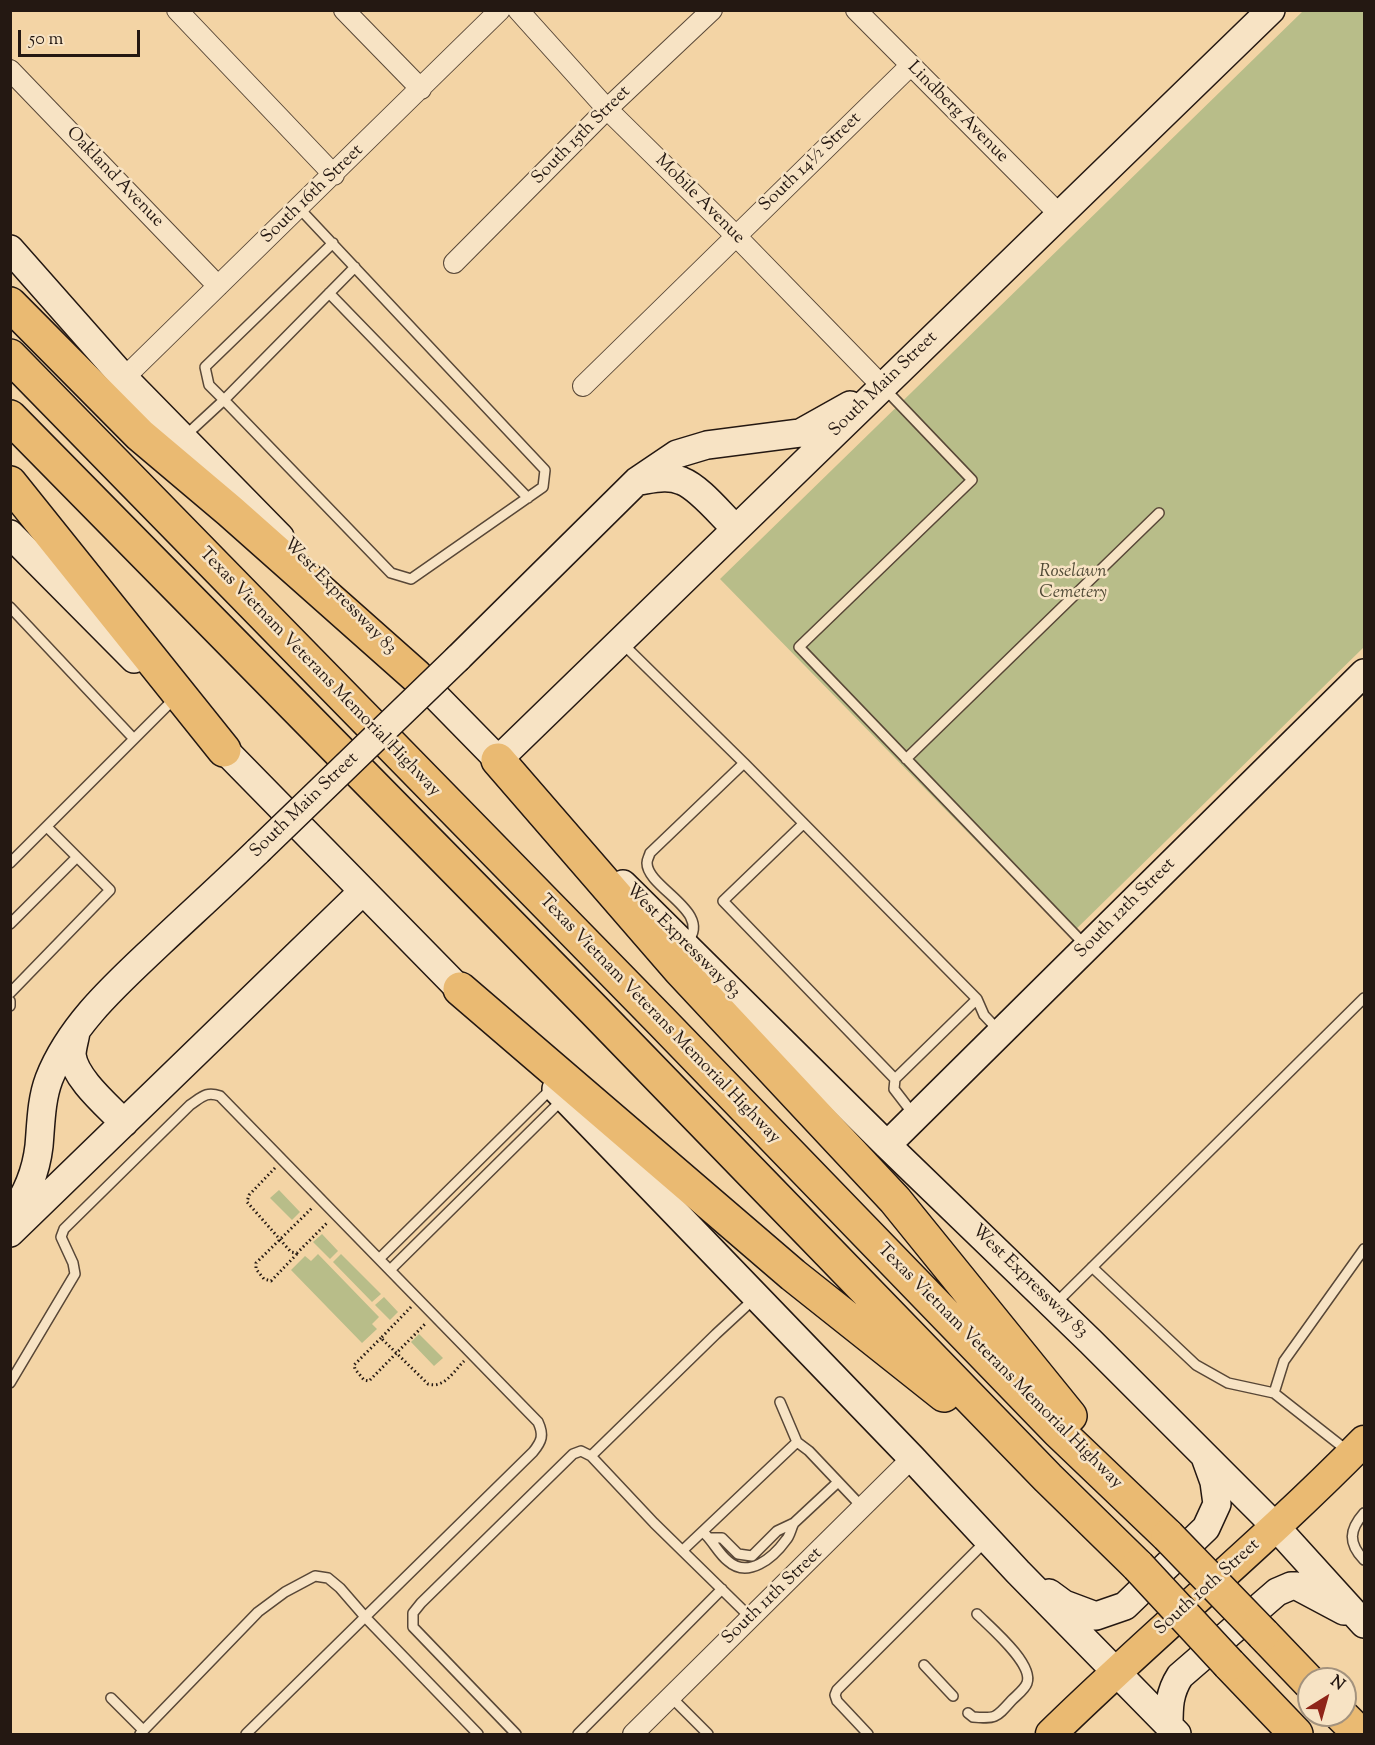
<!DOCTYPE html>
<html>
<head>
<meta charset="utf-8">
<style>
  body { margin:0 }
  #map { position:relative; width:1375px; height:1745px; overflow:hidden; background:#f3d4a5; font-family:"Sorts Mill Goudy",serif }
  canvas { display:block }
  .frame { position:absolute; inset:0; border:12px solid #241812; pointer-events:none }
  .north { position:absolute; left:1297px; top:1667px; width:60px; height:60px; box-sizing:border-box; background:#f7e3c4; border:2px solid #a3927d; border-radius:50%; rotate:37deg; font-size:16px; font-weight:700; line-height:24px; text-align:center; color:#241812 }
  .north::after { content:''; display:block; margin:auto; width:21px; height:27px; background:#8f2418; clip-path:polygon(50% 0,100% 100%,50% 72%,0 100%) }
  .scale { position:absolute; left:18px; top:30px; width:122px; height:27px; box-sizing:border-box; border:3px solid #241812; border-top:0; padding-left:8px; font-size:18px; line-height:21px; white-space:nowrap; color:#241812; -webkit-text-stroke:4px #f7e3c4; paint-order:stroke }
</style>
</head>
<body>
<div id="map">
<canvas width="1375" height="1745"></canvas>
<div class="frame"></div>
<div class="north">N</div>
<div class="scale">50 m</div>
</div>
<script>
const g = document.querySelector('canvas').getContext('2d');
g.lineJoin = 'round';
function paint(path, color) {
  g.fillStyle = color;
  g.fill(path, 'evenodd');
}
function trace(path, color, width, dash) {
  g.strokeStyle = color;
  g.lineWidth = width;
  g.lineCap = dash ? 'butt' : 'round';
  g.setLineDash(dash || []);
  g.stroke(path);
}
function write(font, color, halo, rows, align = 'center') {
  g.font = font + ' "Sorts Mill Goudy",serif';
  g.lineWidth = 5;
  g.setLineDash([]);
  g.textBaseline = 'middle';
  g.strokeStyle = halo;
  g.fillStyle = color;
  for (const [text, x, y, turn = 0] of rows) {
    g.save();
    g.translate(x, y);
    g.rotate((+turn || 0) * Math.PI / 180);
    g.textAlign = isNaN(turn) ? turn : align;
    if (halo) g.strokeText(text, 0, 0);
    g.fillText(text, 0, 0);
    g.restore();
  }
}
const green = new Path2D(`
  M1303,11H1364V647L1069,936L720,579Z
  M279,1190L300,1212L292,1220L270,1198Z
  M322,1234L338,1251L330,1259L313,1242Z
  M318,1254L379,1317L372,1324L377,1329L362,1343L291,1270L305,1256L311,1261Z
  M341,1254L381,1294L372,1302L333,1262Z
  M384,1297L398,1312L390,1320L375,1305Z
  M419,1334L443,1358L434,1366L411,1342Z`);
const path = new Path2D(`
  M275,1168L249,1195L247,1202L291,1252L297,1253L328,1222
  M297,1254L271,1281L264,1279L256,1269V1263L313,1207
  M411,1307L381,1338L428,1384C444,1389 454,1371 464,1361
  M381,1338L354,1365L355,1369L364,1380L369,1381L426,1323`);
const lane = new Path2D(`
  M333,243L205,367L209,385L224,400L355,267
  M329,293L528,498
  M885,389L972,480L799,647L1086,946
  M185,436L224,400L391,573L411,579L543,487L545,470L299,208
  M10,607L134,739
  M622,643L744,763L650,853C649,857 647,859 647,863C647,888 714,912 687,942
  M906,759L1159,513
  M744,763L977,999L895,1079L723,901L803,824
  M10,863L174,699
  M10,924L77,857
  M10,993L110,890L47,827
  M977,999L984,1015L999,1031
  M10,1001V1006
  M895,1079L894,1089L914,1115
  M379,1259L552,1088
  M1092,1267L1196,1365L1228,1383L1274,1393
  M390,1270L563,1099
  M1055,1304L1364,998
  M10,1383L75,1274L73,1263L61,1237L64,1229L190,1105C202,1097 206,1091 220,1096L538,1422C544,1435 542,1441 533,1452L246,1734
  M780,1402L797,1442L809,1451L863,1508
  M1349,1452L1274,1393L1284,1361L1364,1249
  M591,1456L654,1523L751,1618
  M1364,1513C1349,1530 1348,1543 1364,1560
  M706,1535C714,1543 719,1554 728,1561C748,1579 773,1558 786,1540C790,1536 791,1528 794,1523
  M709,1538H722L738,1554L752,1556L777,1531L794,1523L838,1482
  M683,1550L797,1442
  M924,1665L953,1696
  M671,1697L708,1734
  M111,1698L143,1730
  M968,1713L973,1717C996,1719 996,1718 1012,1700C1017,1695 1025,1689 1027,1683C1034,1664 990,1627 977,1614
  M140,1734L258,1612L285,1592L315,1576L328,1578L340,1588L366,1618L478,1734
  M516,1734L413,1627V1613L421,1603L573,1454L581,1451L591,1456L716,1334L755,1298
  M578,1734L722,1589
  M868,1734L837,1701L835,1695L837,1690L986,1541`);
const street = new Path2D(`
  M177,10L334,175
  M344,10L421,89
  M518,10L607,109L736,236L883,387
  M856,10L1059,214
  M10,70L218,286
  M454,263L607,109L712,10
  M124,378L500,10
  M583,386L910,66
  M633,1734L912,1458`);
const secondary = new Path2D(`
  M10,249L124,378L280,537
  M639,481C653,479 668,475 682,481C700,488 721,515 736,529
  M10,534L134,659
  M458,658L637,481L677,454L707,445L800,433L850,405
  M412,672L513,775
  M210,735L473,1003
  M498,760L1271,10
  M623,884L887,1145L1091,1342L1276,1527L1364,1624
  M76,1032C75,1039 72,1048 72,1055C75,1079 108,1106 124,1123
  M556,1089L912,1458L1018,1572L1177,1734
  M887,1145L1364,673
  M10,1217C26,1196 36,1172 39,1146C41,1124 41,1100 49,1079C71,1023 119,982 161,942C193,912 226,882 258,851
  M10,1233L362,892
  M1049,1593L1064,1604L1096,1616L1125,1606L1206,1528L1217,1504L1214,1482L1205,1457
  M1169,1726C1169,1707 1169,1693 1180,1676L1277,1592L1291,1586H1297L1344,1611`);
const primary = new Path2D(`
  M1051,1734C1153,1634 1264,1543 1364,1441`);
const highway = new Path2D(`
  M10,304L140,435L230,511L416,676
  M10,356L662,1022L1058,1431L1168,1536
  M10,417L594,1010L1048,1478L1138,1566
  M10,483L224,750
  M498,760L680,970L895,1200L1070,1416
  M460,989L793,1275L944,1395
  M1263,1634L1309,1682
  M1229,1664L1296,1734
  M1341,1715L1360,1734`);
const secondaryBridge = new Path2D(`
  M258,851L458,658`);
const highwayBridge = new Path2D(`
  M1168,1536L1263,1634
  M1138,1566L1229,1664`);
const streetNames = [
  ["Lindberg Avenue",957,113,45],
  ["South 15th Street",582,136,-45],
  ["South 14½ Street",811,163,-44],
  ["Oakland Avenue",114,178,46],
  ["South 16th Street",313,195,-44],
  ["Mobile Avenue",699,200,45],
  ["South Main Street",884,385,-44],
  ["West Expressway 83",339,597,46],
  ["Texas Vietnam Veterans Memorial Highway",319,673,46],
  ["South Main Street",305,806,-44],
  ["South 12th Street",1126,909,-45],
  ["West Expressway 83",682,942,45],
  ["Texas Vietnam Veterans Memorial Highway",659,1020,46],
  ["West Expressway 83",1029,1282,44],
  ["Texas Vietnam Veterans Memorial Highway",999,1367,45],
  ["South 10th Street",1208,1588,-42],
  ["South 11th Street",773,1597,-44]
];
const parkNames = [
  ["Roselawn",1073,573],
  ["Cemetery",1073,594]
];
paint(green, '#b8bd89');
trace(lane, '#584737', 12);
trace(street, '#584737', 22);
trace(secondary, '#241812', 30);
trace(primary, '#241812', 33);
trace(highway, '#241812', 36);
trace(path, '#241812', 3, [1.5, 3]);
trace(lane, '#f7e3c4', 9);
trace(street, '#f7e3c4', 20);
trace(secondary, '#f7e3c4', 27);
trace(primary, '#eaba72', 30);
trace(highway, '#eaba72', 33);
trace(secondaryBridge, '#241812', 30, []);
trace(highwayBridge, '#241812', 36, []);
trace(secondaryBridge, '#f7e3c4', 27);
trace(highwayBridge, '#eaba72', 33);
write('18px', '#241812', '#f7e3c4', streetNames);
write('italic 18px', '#504a36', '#f7e3c4', parkNames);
</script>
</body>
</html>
